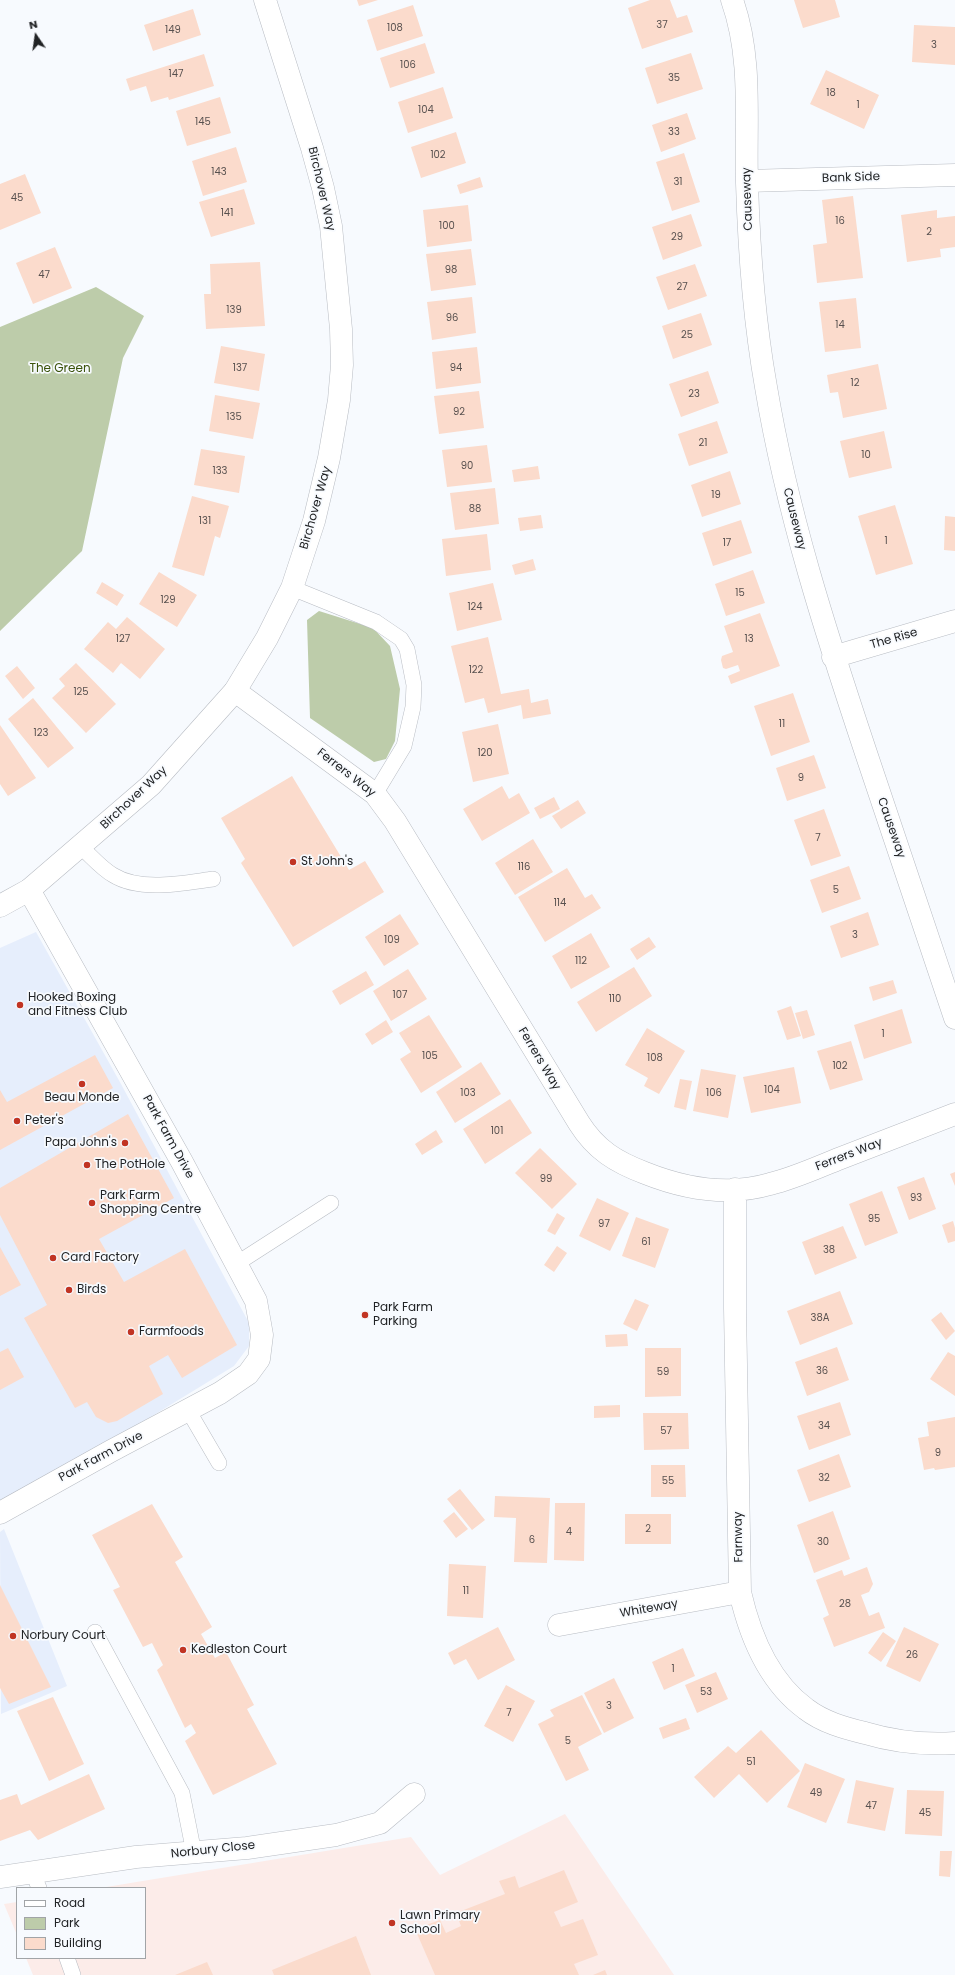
<!DOCTYPE html>
<html>
<head>
<meta charset="utf-8">
<style>
  body { margin:0 }
  #map { position:relative; width:955px; height:1975px; overflow:hidden; background:#f7fafe; font-family:Poppins,sans-serif }
  canvas { display:block }
  .legend { position:absolute; left:16px; top:1887px; width:130px; height:72px; box-sizing:border-box; background:#f7fafe; border:1px solid #a1a4a7; margin:0; padding:5px 7px; list-style:none; font-size:12px; color:#212325 }
  .legend li { display:flex; align-items:center; gap:8px; height:20px }
  .legend b { width:20px; border:1px solid #a1a4a7 }
  .north { position:absolute; left:16px; top:16px; width:40px; height:40px; -webkit-text-stroke:3px #f7fafe; paint-order:stroke; rotate:347deg; font-size:11px; font-weight:700; line-height:16px; text-align:center; color:#212325 }
  .north::after { content:''; display:block; margin:auto; width:14px; height:18px; background:#212325; clip-path:polygon(50% 0,100% 100%,50% 72%,0 100%) }
</style>
</head>
<body>
<div id="map">
<canvas width="955" height="1975"></canvas>
<ul class="legend">
<li><b style="height:5px;background:#fff"></b>Road</li>
<li><b style="height:11px;background:#bdccaa"></b>Park</li>
<li><b style="height:11px;background:#fbdbcc"></b>Building</li>
</ul>
<div class="north">N</div>
</div>
<script>
const g = document.querySelector('canvas').getContext('2d');
g.lineJoin = 'round';
function paint(path, color) {
  g.fillStyle = color;
  g.fill(path, 'evenodd');
}
function trace(path, color, width, dash) {
  g.strokeStyle = color;
  g.lineWidth = width;
  g.lineCap = dash ? 'butt' : 'round';
  g.setLineDash(dash || []);
  g.stroke(path);
}
function write(font, color, halo, rows, align = 'center') {
  g.font = font + ' Poppins,sans-serif';
  g.lineWidth = 3.5;
  g.setLineDash([]);
  g.textBaseline = 'middle';
  g.strokeStyle = halo;
  g.fillStyle = color;
  for (const [text, x, y, turn = 0] of rows) {
    g.save();
    g.translate(x, y);
    g.rotate((+turn || 0) * Math.PI / 180);
    g.textAlign = isNaN(turn) ? turn : align;
    if (halo) g.strokeText(text, 0, 0);
    g.fillText(text, 0, 0);
    g.restore();
  }
}
const built = new Path2D(`
  M36,932L121,1084L249,1323V1346L234,1366L0,1509V948Z
  M4,1529L67,1686L1,1714L0,1532Z`);
const education = new Path2D(`
  M565,1814L674,1975H33L26,1958H145V1888H100L411,1837L440,1875Z
  M17,1902V1935L4,1904Z`);
const green = new Path2D(`
  M96,287L144,316L123,358L82,551L0,631V327Z
  M319,611L373,628L390,646L400,689L395,741L386,759L374,762L310,718L307,620Z`);
const building = new Path2D(`
  M357,0H378L359,6Z
  M650,0H670L677,18L687,15L693,32L642,49L628,8Z
  M794,0H835L840,17L803,28Z
  M413,5L423,36L377,51L367,20Z
  M193,9L201,35L153,51L144,25Z
  M914,25L955,27V65L912,62Z
  M425,43L435,73L390,88L380,58Z
  M691,53L703,89L657,104L645,68Z
  M204,54L214,86L169,100L168,97L151,102L146,86L130,91L126,79Z
  M826,70L879,95L864,129L810,104Z
  M443,87L453,118L408,133L398,102Z
  M220,97L231,133L187,146L176,111Z
  M687,113L696,139L661,152L652,125Z
  M456,132L466,163L421,178L411,147Z
  M236,147L247,182L203,196L192,161Z
  M684,153L700,202L672,211L656,162Z
  M25,174L41,213L0,230V184Z
  M480,177L483,187L460,194L457,185Z
  M244,189L255,224L211,237L199,202Z
  M853,196L863,278L817,283L813,245L827,243L822,200Z
  M468,205L472,241L427,247L423,210Z
  M937,210V218L955,216V247L940,249L941,257L907,262L901,215Z
  M691,214L702,246L663,260L652,227Z
  M55,247L72,288L33,304L16,263Z
  M471,249L476,285L431,291L426,254Z
  M260,262L265,326L206,329L204,294H211L210,264Z
  M695,264L707,296L668,310L656,277Z
  M472,297L476,333L432,340L427,302Z
  M856,298L861,348L825,352L819,302Z
  M701,313L712,345L673,359L662,326Z
  M221,346L265,354L259,391L214,383Z
  M477,347L481,383L436,389L432,352Z
  M878,364L887,409L843,418L838,392L830,393L827,375Z
  M708,371L719,403L681,417L669,384Z
  M479,391L484,428L439,434L434,396Z
  M215,395L260,403L253,439L209,431Z
  M717,421L728,453L689,466L678,434Z
  M884,431L892,468L849,478L840,441Z
  M487,445L492,482L447,487L442,450Z
  M201,449L245,456L239,493L194,485Z
  M538,466L540,479L514,482L512,470Z
  M730,471L741,504L702,517L691,485Z
  M495,488L499,524L455,530L450,493Z
  M192,496L229,506L220,538L215,536L204,576L172,567Z
  M895,505L913,564L876,575L858,516Z
  M541,515L543,528L520,531L518,518Z
  M945,516L955,517V551L944,550Z
  M741,520L752,553L713,566L702,533Z
  M487,534L491,570L446,576L442,539Z
  M533,559L536,570L515,575L512,565Z
  M753,570L765,603L726,616L715,584Z
  M159,572L197,595L177,627L139,604Z
  M102,582L124,595L117,606L96,593Z
  M493,583L502,620L457,631L449,593Z
  M760,613L780,666L731,684L728,676L740,671L738,665L726,669L723,668L721,660L722,656L733,652L724,626Z
  M127,617L165,649L140,679L121,663L113,673L84,649L108,622L116,629Z
  M488,637L501,694L529,689L531,703L548,699L551,714L523,719L521,705L488,713L484,698L465,703L451,646Z
  M76,663L116,704L86,733L52,698L65,686L59,679Z
  M17,666L35,688L23,699L5,676Z
  M793,693L810,742L771,756L754,706Z
  M33,698L74,748L48,768L8,719Z
  M498,724L509,774L473,782L462,732Z
  M0,725L36,778L8,796L0,784Z
  M814,755L826,788L787,801L776,768Z
  M292,776L349,870L365,861L384,892L293,947L241,863L245,859L221,818Z
  M502,786L509,799L519,793L530,813L482,841L463,809Z
  M554,797L560,809L540,819L534,808Z
  M578,800L586,813L561,829L552,816Z
  M824,809L841,856L811,866L794,820Z
  M533,839L553,872L515,895L495,863Z
  M849,866L861,899L822,913L810,880Z
  M567,868L585,898L592,894L601,908L545,942L518,897Z
  M868,912L879,945L841,958L830,926Z
  M400,914L419,944L384,966L365,937Z
  M591,933L610,967L571,989L552,956Z
  M649,937L656,947L637,960L630,949Z
  M634,967L652,996L596,1032L577,1002Z
  M408,969L427,999L391,1021L373,991Z
  M366,971L374,985L340,1005L332,991Z
  M893,980L897,993L873,1001L869,987Z
  M791,1006L801,1036L787,1040L777,1011Z
  M902,1009L912,1043L864,1059L854,1025Z
  M807,1010L815,1035L803,1039L795,1013Z
  M429,1015L462,1067L421,1093L400,1059L411,1052L399,1033Z
  M386,1020L393,1032L372,1045L365,1034Z
  M647,1028L685,1051L659,1094L644,1086L648,1078L625,1065Z
  M851,1041L863,1080L830,1090L817,1051Z
  M95,1055L113,1088L0,1150V1090L7,1102Z
  M481,1062L501,1094L455,1123L436,1092Z
  M794,1067L801,1103L751,1113L743,1077Z
  M701,1069L736,1075L728,1118L693,1111Z
  M680,1079L692,1081L686,1110L674,1107Z
  M510,1099L532,1133L485,1164L463,1129Z
  M128,1114L174,1198L99,1239L124,1282L185,1249L237,1345L182,1378L168,1355L149,1366L163,1394L117,1421L108,1423L96,1417L87,1402L75,1408L24,1318L47,1305L0,1215V1188Z
  M436,1130L443,1142L422,1155L415,1144Z
  M540,1148L577,1184L552,1209L515,1173Z
  M955,1172V1186L950,1174Z
  M924,1177L936,1209L909,1220L897,1187Z
  M882,1191L898,1233L865,1246L849,1204Z
  M597,1198L629,1213L610,1251L579,1236Z
  M557,1213L565,1218L555,1235L547,1231Z
  M636,1217L669,1229L655,1268L622,1256Z
  M953,1221L955,1228V1241L948,1243L942,1225Z
  M843,1226L857,1258L815,1275L802,1242Z
  M557,1246L567,1253L554,1272L544,1265Z
  M0,1247L21,1285L0,1296Z
  M840,1291L853,1324L800,1345L787,1311Z
  M635,1299L649,1305L637,1331L623,1324Z
  M941,1312L955,1331L946,1340L931,1320Z
  M627,1334L628,1346L606,1347L605,1335Z
  M837,1347L849,1380L807,1396L795,1362Z
  M8,1348L24,1377L0,1390V1352Z
  M645,1348H681V1396L645,1397Z
  M948,1352L955,1356V1396L930,1379Z
  M840,1402L851,1435L809,1450L797,1416Z
  M620,1405V1417L594,1418V1406Z
  M643,1413H688L689,1449L644,1450Z
  M955,1417V1467L935,1470L934,1468L924,1470L918,1438L929,1436L927,1422Z
  M839,1454L851,1487L809,1502L797,1470Z
  M651,1465H685L686,1497H651Z
  M460,1489L485,1520L472,1530L447,1499Z
  M495,1496L550,1498L547,1563L514,1562L516,1518L494,1517Z
  M555,1503H585L584,1561L554,1560Z
  M152,1504L183,1557L175,1562L212,1627L201,1634L215,1658L226,1652L254,1705L247,1709L277,1764L213,1795L185,1741L196,1733L191,1724L185,1728L157,1670L163,1665L152,1643L143,1647L113,1590L120,1587L92,1535Z
  M833,1511L850,1559L814,1573L797,1525Z
  M454,1512L468,1529L456,1538L443,1521Z
  M625,1514H671V1544H625Z
  M449,1564L486,1566L483,1618L447,1616Z
  M867,1567L873,1584L869,1592L861,1595L869,1616L879,1612L885,1628L834,1647L823,1618L829,1615L816,1580L842,1570L844,1576Z
  M0,1585L51,1687L9,1704L0,1688Z
  M498,1627L515,1660L478,1680L466,1659L454,1665L448,1653Z
  M904,1627L939,1644L920,1682L886,1666Z
  M883,1632L896,1641L881,1662L868,1653Z
  M683,1648L695,1676L664,1690L652,1662Z
  M716,1672L728,1699L697,1713L685,1685Z
  M614,1678L634,1718L604,1733L584,1693Z
  M506,1685L535,1701L513,1742L484,1726Z
  M582,1695L602,1734L578,1747L589,1770L566,1781L538,1724L554,1716L550,1710Z
  M53,1697L84,1764L49,1781L17,1711Z
  M686,1718L690,1729L663,1739L659,1728Z
  M761,1730L800,1771L767,1803L739,1774L714,1798L694,1777L728,1746L736,1753Z
  M805,1763L845,1779L826,1823L787,1807Z
  M89,1774L105,1809L38,1840L30,1830L0,1841V1800L17,1794L21,1805Z
  M856,1780L894,1788L885,1831L847,1823Z
  M907,1790L944,1791L942,1836L905,1834Z
  M940,1851H952L950,1877L939,1876Z
  M564,1870L578,1902L554,1912L561,1927L583,1919L598,1955L574,1964L579,1975H435L415,1929L440,1920L446,1933L461,1926L456,1913L505,1894L499,1881L515,1876L519,1888Z
  M356,1936L371,1975H274L272,1970Z
  M207,1962L213,1975H175Z
  M605,1970L607,1975H593Z`);
const service = new Path2D(`
  M292,588L376,622L401,639L407,649L414,685L413,707L404,746L375,794
  M81,847C91,856 102,869 113,875C140,892 183,883 213,879
  M236,1264L331,1203
  M188,1410L219,1463
  M95,1632L182,1793L194,1853
  M33,1873L39,1888
  M67,1958L73,1975`);
const minor = new Path2D(`
  M732,0C753,59 745,121 747,183C749,250 754,320 766,387C787,513 826,633 866,753C896,841 925,930 955,1018
  M747,181L955,175
  M833,657L955,621
  M235,691L375,794L395,821L579,1123C596,1150 616,1162 645,1173C685,1189 729,1196 770,1184C795,1178 818,1167 841,1158C879,1143 917,1129 955,1114
  M735,1189V1308L740,1592C750,1636 769,1682 806,1709C823,1722 844,1728 865,1733C895,1742 924,1745 955,1743
  M0,1513L111,1451L220,1393L248,1374L259,1359L262,1335L256,1301L182,1162L29,890
  M559,1625L740,1592
  M0,1877L136,1857L247,1848L336,1835L380,1823L414,1794`);
const tertiary = new Path2D(`
  M0,906L29,890L151,785L235,691L267,638L292,588L314,521L329,458L339,400L342,365L341,329L331,226L323,188L312,148L265,0`);
const markers = [
  [293,862,4,"#c13423"],
  [20,1005,4,"#c13423"],
  [82,1084,4,"#c13423"],
  [17,1121,4,"#c13423"],
  [125,1143,4,"#c13423"],
  [87,1165,4,"#c13423"],
  [92,1203,4,"#c13423"],
  [53,1258,4,"#c13423"],
  [69,1290,4,"#c13423"],
  [365,1315,4,"#c13423"],
  [131,1332,4,"#c13423"],
  [13,1636,4,"#c13423"],
  [183,1650,4,"#c13423"],
  [392,1923,4,"#c13423"]
];
const numberNames = [
  ["37",662,25],
  ["108",395,28],
  ["149",173,30],
  ["3",934,45],
  ["106",408,65],
  ["147",176,74],
  ["35",674,78],
  ["18",831,93],
  ["1",858,105],
  ["104",426,110],
  ["145",203,122],
  ["33",674,132],
  ["102",438,155],
  ["143",219,172],
  ["31",678,182],
  ["45",17,198],
  ["141",227,213],
  ["16",840,221],
  ["100",447,226],
  ["2",929,232],
  ["29",677,237],
  ["98",451,270],
  ["47",44,275],
  ["27",682,287],
  ["139",234,310],
  ["96",452,318],
  ["14",840,325],
  ["25",687,335],
  ["137",240,368],
  ["94",456,368],
  ["12",855,383],
  ["23",694,394],
  ["92",459,412],
  ["135",234,417],
  ["21",703,443],
  ["10",866,455],
  ["90",467,466],
  ["133",220,471],
  ["19",716,495],
  ["88",475,509],
  ["131",205,521],
  ["1",886,541],
  ["17",727,543],
  ["15",740,593],
  ["129",168,600],
  ["124",475,607],
  ["127",123,639],
  ["13",749,639],
  ["122",476,670],
  ["125",81,692],
  ["11",782,724],
  ["123",41,733],
  ["120",485,753],
  ["9",801,778],
  ["7",818,838],
  ["116",524,867],
  ["5",836,890],
  ["114",560,903],
  ["3",855,935],
  ["109",392,940],
  ["112",581,961],
  ["107",400,995],
  ["110",615,999],
  ["1",883,1034],
  ["105",430,1056],
  ["108",655,1058],
  ["102",840,1066],
  ["104",772,1090],
  ["103",468,1093],
  ["106",714,1093],
  ["101",497,1131],
  ["99",546,1179],
  ["93",916,1198],
  ["95",874,1219],
  ["97",604,1224],
  ["61",646,1242],
  ["38",829,1250],
  ["38A",820,1318],
  ["36",822,1371],
  ["59",663,1372],
  ["34",824,1426],
  ["57",666,1431],
  ["9",938,1453],
  ["32",824,1478],
  ["55",668,1481],
  ["2",648,1529],
  ["4",569,1532],
  ["6",532,1540],
  ["30",823,1542],
  ["11",466,1591],
  ["28",845,1604],
  ["26",912,1655],
  ["1",673,1669],
  ["53",706,1692],
  ["3",609,1706],
  ["7",509,1713],
  ["5",568,1741],
  ["51",751,1762],
  ["49",816,1793],
  ["47",871,1806],
  ["45",925,1813]
];
const streetNames = [
  ["Bank Side",851,178,-2],
  ["Birchover Way",321,189,77],
  ["Causeway",748,199,-92],
  ["Birchover Way",316,508,-74],
  ["Causeway",794,519,76],
  ["The Rise",894,639,-16],
  ["Ferrers Way",346,773,38],
  ["Birchover Way",134,798,-43],
  ["Causeway",891,828,71],
  ["Ferrers Way",539,1059,59],
  ["Park Farm Drive",168,1137,61],
  ["Ferrers Way",849,1155,-21],
  ["Park Farm Drive",101,1457,-28],
  ["Farnway",739,1537,-91],
  ["Whiteway",649,1609,-10],
  ["Norbury Close",213,1850,-6]
];
const parkNames = [
  ["The Green",60,369]
];
const poiNames = [
  ["St John's",301,862],
  ["Hooked Boxing",28,998],
  ["and Fitness Club",28,1012],
  ["Beau Monde",82,1098,"center"],
  ["Peter's",25,1121],
  ["Papa John's",117,1143,"right"],
  ["The PotHole",95,1165],
  ["Park Farm",100,1196],
  ["Shopping Centre",100,1210],
  ["Card Factory",61,1258],
  ["Birds",77,1290],
  ["Park Farm",373,1308],
  ["Parking",373,1322],
  ["Farmfoods",139,1332],
  ["Norbury Court",21,1636],
  ["Kedleston Court",191,1650],
  ["Lawn Primary",400,1916],
  ["School",400,1930]
];
paint(built, '#e6eefc');
paint(education, '#fcece9');
paint(green, '#bdccaa');
paint(building, '#fbdbcc');
trace(service, '#b8bcc3', 16);
trace(minor, '#b8bcc3', 23);
trace(tertiary, '#b8bcc3', 23);
trace(service, '#fff', 15);
trace(minor, '#fff', 22);
trace(tertiary, '#fff', 22);
for (const [x, y, r, color] of markers) {
  const dot = new Path2D();
  dot.arc(x, y, r, 0, 2 * Math.PI);
  g.fillStyle = color;
  g.fill(dot);
  trace(dot, '#f7fafe', 1.5);
}
write('10px', '#58514f', null, numberNames);
write('12px', '#212325', '#f7fafe', streetNames);
write('12px', '#3a520a', '#f7fafe', parkNames);
write('12px', '#212325', '#f7fafe', poiNames, 'left');
</script>
</body>
</html>
